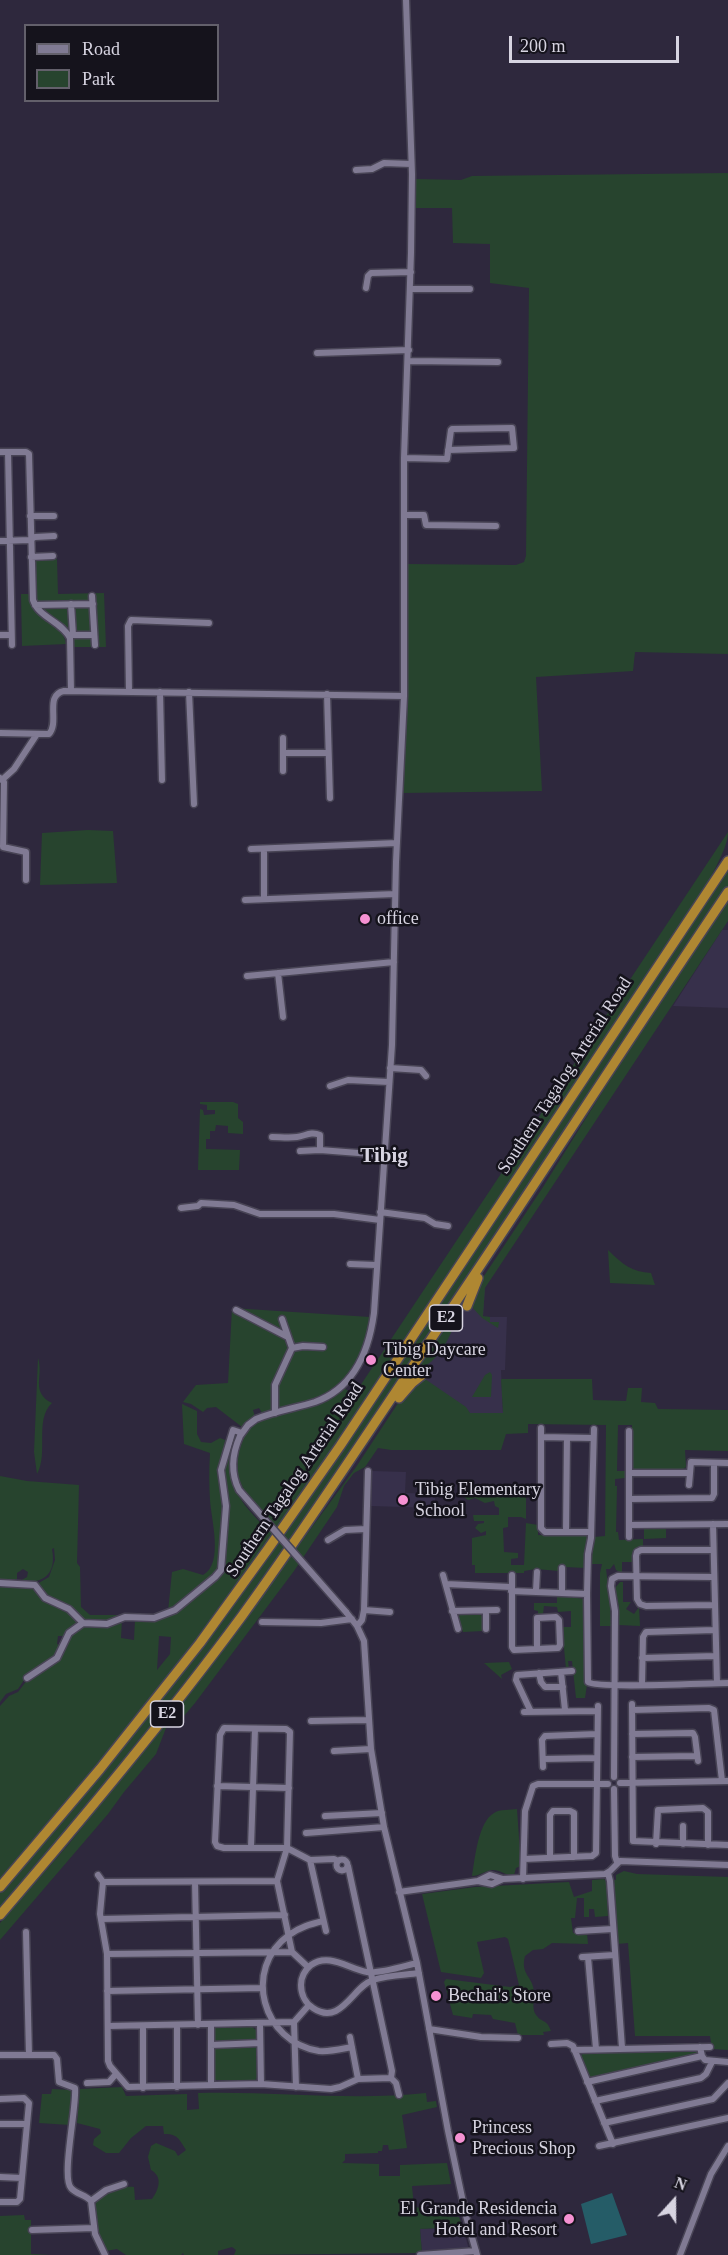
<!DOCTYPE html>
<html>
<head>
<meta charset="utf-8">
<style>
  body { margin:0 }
  #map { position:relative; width:728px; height:2255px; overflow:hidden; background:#2e283d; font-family:"Times New Roman",serif }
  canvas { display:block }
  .legend { position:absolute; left:24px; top:24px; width:195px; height:78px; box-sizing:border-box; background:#15131c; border:2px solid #63606b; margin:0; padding:8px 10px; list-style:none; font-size:18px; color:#d7d4e1 }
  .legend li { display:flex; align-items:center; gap:12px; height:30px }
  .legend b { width:30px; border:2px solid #63606b }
  .north { position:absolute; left:644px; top:2171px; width:60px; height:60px; -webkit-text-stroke:4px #15131c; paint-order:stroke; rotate:21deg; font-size:16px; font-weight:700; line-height:24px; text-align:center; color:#d7d4e1 }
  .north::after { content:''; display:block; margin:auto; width:21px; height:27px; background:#d7d4e1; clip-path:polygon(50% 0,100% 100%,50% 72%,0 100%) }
  .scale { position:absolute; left:509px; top:36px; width:170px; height:27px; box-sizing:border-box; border:3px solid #d7d4e1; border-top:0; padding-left:8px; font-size:18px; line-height:21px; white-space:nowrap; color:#d7d4e1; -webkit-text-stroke:4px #15131c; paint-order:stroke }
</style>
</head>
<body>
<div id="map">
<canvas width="728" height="2255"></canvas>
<ul class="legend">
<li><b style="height:8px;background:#807a93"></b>Road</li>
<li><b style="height:16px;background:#27442e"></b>Park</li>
</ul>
<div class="north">N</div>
<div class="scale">200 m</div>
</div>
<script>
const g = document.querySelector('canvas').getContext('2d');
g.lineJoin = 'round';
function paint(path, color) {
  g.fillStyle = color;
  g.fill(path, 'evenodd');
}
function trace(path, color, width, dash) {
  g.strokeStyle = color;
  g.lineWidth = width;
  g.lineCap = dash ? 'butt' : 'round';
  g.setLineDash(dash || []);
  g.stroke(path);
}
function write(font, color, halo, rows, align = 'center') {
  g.font = font + ' "Times New Roman",serif';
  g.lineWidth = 5;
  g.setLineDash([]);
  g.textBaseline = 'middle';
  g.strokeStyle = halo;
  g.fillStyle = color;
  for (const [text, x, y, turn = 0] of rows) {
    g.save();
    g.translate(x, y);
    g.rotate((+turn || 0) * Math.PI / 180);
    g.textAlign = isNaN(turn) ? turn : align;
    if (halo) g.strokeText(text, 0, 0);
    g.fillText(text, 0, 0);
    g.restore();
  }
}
const built = new Path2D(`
  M722,930H728V1008L673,1006Z
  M473,1283L485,1288L483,1317H507L505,1370H501L503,1413H470L402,1388Z
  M372,1471L406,1472L405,1493L435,1494V1508L371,1506Z
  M463,2227L469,2250L422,2253L420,2229Z`);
const green = new Path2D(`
  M728,173V654L635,652L633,671L536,677L542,791L402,793L407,564L516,565L524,562L526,556L529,288L490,283V244L453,243L452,208H416L415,179L461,180L472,176Z
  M37,559H57L58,594L104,593L106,647H74L70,631L41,610L35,600L34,561Z
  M21,594H29C34,622 64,623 66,644L22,646Z
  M88,830L113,831L117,883L40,885L42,833Z
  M728,832C728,847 715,867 709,882L325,1462L199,1639L110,1752L0,1881V1706L9,1696L18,1692L28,1679L58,1661L62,1655L67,1638L83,1625L111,1626L122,1619L121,1638L134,1640L135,1620L158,1619L219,1576L228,1509L222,1477L233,1434L237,1432C219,1472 235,1498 264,1526L269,1519L244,1490L238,1477L237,1457L244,1437L251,1427L259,1421L323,1402L344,1388L354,1395ZM159,1636L171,1637L170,1654L157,1670Z
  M728,867V887L360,1443L213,1651L117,1772L0,1911V1893L76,1805L203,1645Z
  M728,901V921L485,1288L483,1316L490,1317V1322H499L498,1328L482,1318L472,1307L478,1285L543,1187L611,1078Z
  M200,1102H233L238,1104V1118L243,1122V1134L228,1133V1126L216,1125L215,1131H210V1139H206V1149L240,1150L239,1170H198L200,1109L203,1110L204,1115L215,1114V1110H207V1105L200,1104Z
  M608,1250C622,1264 632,1272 651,1273L655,1285L610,1283Z
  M232,1308L370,1317C357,1392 329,1396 262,1413L259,1408L253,1410L255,1417L242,1427L216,1407L207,1408L203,1412L191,1404L183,1402L196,1385L228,1383Z
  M456,1311L458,1313C453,1333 438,1365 417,1369Z
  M38,1358C44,1376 30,1392 52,1403C34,1420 49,1453 37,1474L34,1452Z
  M490,1372L492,1375L491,1397H472L485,1375Z
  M425,1379L466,1407L470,1413H503L501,1379H592L593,1400L626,1401L628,1388H642L641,1402L655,1403L658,1409L728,1410V1451L685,1450L686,1467L682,1470H635L631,1465L632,1425H618L617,1471H625V1478L615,1479V1486H617L616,1532H618L619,1540L643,1539V1547L635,1550L633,1562H622V1573L616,1570L614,1564L610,1569H606L610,1600L611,1626H600V1573L602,1564H591L594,1537L605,1536L606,1425L528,1424V1433L506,1434L501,1450H391L378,1448L365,1467L354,1473L344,1486L337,1507L294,1571L195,1703L184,1716L166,1728L156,1754L124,1792L108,1814L0,1940V1923L68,1845L200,1680L356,1467L406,1391L416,1383Z
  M182,1404L197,1411V1434L201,1442L211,1443L220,1438L225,1440L219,1478L224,1503L220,1570L168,1612L172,1572L183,1569L203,1575C224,1564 211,1519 210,1500C209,1485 209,1469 210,1453L184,1444Z
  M0,1476L27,1481L79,1485L77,1563L80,1567L81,1607L90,1615H125L112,1621H86L44,1595L37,1584L49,1577L55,1560L54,1548L52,1549C57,1576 42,1584 18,1582L27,1577L28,1572L23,1569L17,1573V1579L0,1582Z
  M461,1495L526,1496V1519L521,1517H508V1527L503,1528L504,1552L518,1553V1558L511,1559V1565H524L526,1523L538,1525V1535L586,1536L588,1540L585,1568L565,1567L563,1565L559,1567V1571L536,1569L524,1571V1573H475V1565H472V1538L486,1535V1531L481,1533L475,1528L478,1524L484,1523V1521H474L473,1515H499V1508L495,1506L494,1501L485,1503L475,1498L468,1500Z
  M644,1528H666V1538L644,1539Z
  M620,1582H623V1602H631L626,1609L634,1614L639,1607L640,1626L619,1625V1607L615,1588Z
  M0,1585L33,1586L80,1622L65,1636H58L57,1644L61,1646L59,1653L28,1674L18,1689L6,1694L0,1702Z
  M557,1595L584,1599L585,1679L587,1685L585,1698H576L572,1661H568L569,1669H566L562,1627H571V1611L558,1612L557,1607L544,1606L543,1614H538V1611L534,1610V1603H557Z
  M460,1614H480L483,1618V1631L463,1632L458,1618Z
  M509,1662L512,1669L501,1675L502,1679L484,1663Z
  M517,1809L521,1866L516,1868L514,1875C505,1876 501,1870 493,1870C485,1870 481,1876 472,1876C475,1859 478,1822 494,1813C499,1809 511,1810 517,1809Z
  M624,1871L637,1874L728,1877V2050L712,2049L710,2036H635L628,1943L617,1944L614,1880H616V1875Z
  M604,1879L607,1883L608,1916L595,1917L594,1909H589V1917H584V1898H577L575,1918H571L573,1933H587L588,1944L552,1943L543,1949L533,1950L525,1956C520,1975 533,1976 534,1992C535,1999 531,2008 536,2015C542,2023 547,2019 551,2031L543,2032L544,2035H518L515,2023L493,2019L491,2015L473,2014L472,2018L453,2015L444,1982L446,1979L510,1987L519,1985L508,1939L505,1937L477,1942L484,1973L481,1978L441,1972L422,1894L475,1887L569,1882L574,1897L592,1891V1880Z
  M252,2027L256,2030L257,2077L255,2081L215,2080L213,2077V2032L215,2028Z
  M697,2050L698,2052L696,2055L593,2078L587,2075L580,2057L584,2052Z
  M122,2087L126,2096L187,2094V2110L199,2109L198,2093C274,2091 350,2101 426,2093L427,2102L436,2101L437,2107L402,2115L407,2148L389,2150L388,2145H383L382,2151H378V2153L345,2154V2160L342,2163L379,2164V2176H400V2165L447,2163L451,2184L412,2186L414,2207L424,2208L425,2215L459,2217L463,2227L420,2229L422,2253L234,2255L236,2250L232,2247L218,2251V2255H184L183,2253L181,2255H126L117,2249L106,2251C99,2241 89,2209 98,2199C106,2189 122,2186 134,2187L135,2200L152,2199C159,2189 163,2177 151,2170L148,2157L151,2146L156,2143L175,2151L178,2156L186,2150C180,2140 177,2133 164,2134L163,2126H146L131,2138L119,2153H106L93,2145L94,2139L101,2133L100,2129L77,2123L80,2089Z
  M52,2089L73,2090L70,2125L39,2123L42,2094H51Z
  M24,2215L25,2220H31V2254L50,2255H0V2216Z`);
const water = new Path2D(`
  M612,2193L627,2235L591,2244L581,2204Z`);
const minor = new Path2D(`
  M356,170L372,169L384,163L411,164
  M366,288L368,276L371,273L411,272
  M410,289H470
  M317,353L409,350
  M409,361L498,362
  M0,452H26L29,454L33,600C39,618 61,621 70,638L71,691
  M8,452L12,645
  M404,458L447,459L451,430L452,429L512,428L514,448L448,450
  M405,515H424L426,525L496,526
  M30,516H54
  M0,541L30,540L35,537L54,536
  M31,557L53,556
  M92,596L95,645
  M71,604L73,635
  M35,605L93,604
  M0,635H11
  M69,635H94
  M129,692L128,626L131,620L209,623
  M160,692L162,780
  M189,692L194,804
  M327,694L330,798
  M0,733L49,734C60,722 44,695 64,691L404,696
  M283,738V771
  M283,753H328
  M0,778L4,782L3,847L26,852V880
  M3,779L14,769L37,734
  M251,849L397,843
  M264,899V849
  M245,900L395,894
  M278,973L283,1017
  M247,976L394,962
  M390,1068L421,1070L426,1076
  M330,1086L348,1080L389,1082
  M272,1137C280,1137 289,1138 297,1137C305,1136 311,1131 320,1135V1150L384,1155
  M300,1151L320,1150
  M181,1208L198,1206L201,1203L234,1205L260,1214H334L380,1220
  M380,1212L425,1218L435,1224L448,1226
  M350,1264L376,1265
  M236,1310L288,1337
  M292,1348L303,1346L323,1347
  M275,1413V1385L292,1348L282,1319
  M541,1428V1528L545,1532H591
  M594,1429L591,1538L588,1554L587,1594L588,1682C597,1689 708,1683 728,1683
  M629,1431V1537
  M240,1436L248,1425L256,1419C275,1411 296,1408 315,1402C354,1388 369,1351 374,1313L392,1045L396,862L404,696V458L411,253L412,174L406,0
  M541,1437L592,1438
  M629,1473H689
  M689,1485L691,1462L728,1463
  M629,1499L712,1498L714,1494V1463
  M713,1524L717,1683
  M629,1525L728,1524
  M566,1531L567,1438
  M328,1540L345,1530L366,1529
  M713,1550H641L637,1552L636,1556L637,1599L640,1604L646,1606L714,1605
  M443,1575L458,1629
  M512,1575V1647L514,1650L558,1648L560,1645L559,1620L556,1617L537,1618V1649
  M0,1583L35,1585L45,1598L69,1609L83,1623L107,1624L125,1617L154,1618L175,1610L215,1577L221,1570L226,1506L221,1470L233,1430L242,1433
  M446,1584L511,1587
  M511,1591L587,1594
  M536,1591L537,1572
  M562,1592V1568
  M364,1610L390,1612
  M452,1611L497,1610
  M486,1611V1629
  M346,1612L357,1626L364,1641L371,1749L384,1827L417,1963L448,2131L466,2216L477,2255
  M262,1622L321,1623L352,1619
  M357,1626L362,1620L364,1610L368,1471
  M642,1658L716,1656
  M561,1672L565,1710
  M539,1673L541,1682L545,1687H563
  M27,1678L57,1658L69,1633L83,1623
  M642,1684L643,1637L646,1632L715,1630
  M632,1704L633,1841L728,1845
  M632,1710L709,1708L714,1710L722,1781
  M524,1712L597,1711
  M531,1712L516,1680L517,1675L572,1671
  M311,1721L369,1720
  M632,1734L693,1733L695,1737L698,1761
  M334,1751L371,1749
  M632,1757L697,1756
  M543,1759L597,1758
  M543,1767L542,1740L545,1736L597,1734
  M614,1777L615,1611L611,1586L612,1579L618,1576L713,1577
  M620,1783L728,1781
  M217,1786L289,1788
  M614,1789L615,1856L617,1862
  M325,1816L382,1813
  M683,1826V1844
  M306,1833L384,1827
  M656,1844L658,1810L703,1808L708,1812V1845
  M251,1847L255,1729
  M550,1858V1815L553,1811H570L574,1813V1857
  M524,1859L592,1856L596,1853L598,1706
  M336.5 1865a5.5 5.5 0 1 1 11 0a5.5 5.5 0 1 1-11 0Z
  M310,1860L334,1859L338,1861
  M348,1866L392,2071L391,2078L396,2083L399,2095
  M608,1873L610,1881L622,2048
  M98,1875L103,1882L100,1914L107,1954L108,2061L110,2066L128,2087L261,2084L331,2089L340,2087L358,2079L391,2078
  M523,1879L525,1811L533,1786L538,1784H608
  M478,1881L492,1884L503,1879L605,1874L610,1871L620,1861L728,1865
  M103,1882L277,1881
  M195,1882L198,2025
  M399,1892L478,1881L490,1875L503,1879
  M101,1919L285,1915
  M323,1921C311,1924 300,1927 289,1935C242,1969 262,2042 319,2051C330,2052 341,2049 352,2047
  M578,1931L613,1929
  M26,1932L29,2055
  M107,1954L292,1952
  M582,1957L615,1955
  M588,1957L596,2049
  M417,1963C404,1966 380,1974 367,1972C349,1969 329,1952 311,1965C305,1970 301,1977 301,1985C301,1994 305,2003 313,2008C341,2027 353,1986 373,1980C388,1975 404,1975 419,1973
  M308,1967L292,1952L277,1881L287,1848L290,1732L286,1729L224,1728L220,1735L215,1842L217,1846L224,1848H287L310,1860L326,1931
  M107,1991L263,1988
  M260,2024L261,2084
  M211,2025V2085
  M108,2026L294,2022
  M177,2026V2087
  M429,2029L481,2037L518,2038
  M350,2037L358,2079
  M551,2044L567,2043L573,2046L613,2144
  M211,2045L260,2043
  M700,2047L702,2056L705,2060L728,2062
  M574,2050L710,2047
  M0,2055H54L57,2059L59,2082L75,2088C77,2107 61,2177 71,2188C76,2194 86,2195 91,2201L95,2234L105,2255
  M587,2082L702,2056
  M87,2083L109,2082L116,2074
  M296,2087L294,2022L309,2005
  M143,2088V2027
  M0,2099L24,2098L29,2103L20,2199L17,2202H0
  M595,2101L701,2078L706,2074L712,2062
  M604,2123L713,2099L728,2083
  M0,2124H26
  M599,2146L728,2118
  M0,2177L22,2178
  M91,2201L106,2190L124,2184
  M32,2230L94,2228
  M420,2255L476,2251
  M680,2255L711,2174L728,2146`);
const highway = new Path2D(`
  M467,1306L478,1278
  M399,1398L412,1383L422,1375
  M0,1887L100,1769L200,1643L268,1549L340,1446L728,861
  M0,1915C84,1817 166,1719 242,1616C303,1532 359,1446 417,1360C522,1205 623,1048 728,892`);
const minorBridge = new Path2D(`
  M240,1436C232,1454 230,1472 239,1490L346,1612`);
const markers = [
  [365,919,6,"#f591d2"],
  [371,1360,6,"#f591d2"],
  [403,1500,6,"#f591d2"],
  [436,1996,6,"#f591d2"],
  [460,2138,6,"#f591d2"],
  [569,2219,6,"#f591d2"]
];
const shields = [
  [446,1318,33],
  [167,1714,33]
];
const shieldNames = [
  ["E2",446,1318],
  ["E2",167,1714]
];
const poiNames = [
  ["office",377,919],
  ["Tibig Daycare",383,1350],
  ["Center",383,1371],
  ["Tibig Elementary",415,1490],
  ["School",415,1511],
  ["Bechai's Store",448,1996],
  ["Princess",472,2128],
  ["Precious Shop",472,2149],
  ["El Grande Residencia",557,2209,"right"],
  ["Hotel and Resort",557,2230,"right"]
];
const streetNames = [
  ["Southern Tagalog Arterial Road",565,1076,-57],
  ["Southern Tagalog Arterial Road",295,1480,-56]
];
const quarterNames = [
  ["Tibig",384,1157]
];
paint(built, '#37304b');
paint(green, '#27442e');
paint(water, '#255c67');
trace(minor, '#484455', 9);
trace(highway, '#484455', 12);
trace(minor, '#807a93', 6);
trace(highway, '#af8732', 9);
trace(minorBridge, '#484455', 9, []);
trace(minorBridge, '#807a93', 6);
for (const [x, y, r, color] of markers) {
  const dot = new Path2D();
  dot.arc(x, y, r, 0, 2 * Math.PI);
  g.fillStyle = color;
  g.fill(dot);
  trace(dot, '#15131c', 2);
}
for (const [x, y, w] of shields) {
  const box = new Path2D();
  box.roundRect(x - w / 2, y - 13, w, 26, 4.5);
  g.fillStyle = '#15131c';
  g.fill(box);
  trace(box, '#d7d4e1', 1.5);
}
write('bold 16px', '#d7d4e1', null, shieldNames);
write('18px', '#d7d4e1', '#15131c', poiNames, 'left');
write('18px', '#d7d4e1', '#15131c', streetNames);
write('bold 21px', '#d7d4e1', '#15131c', quarterNames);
</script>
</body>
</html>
